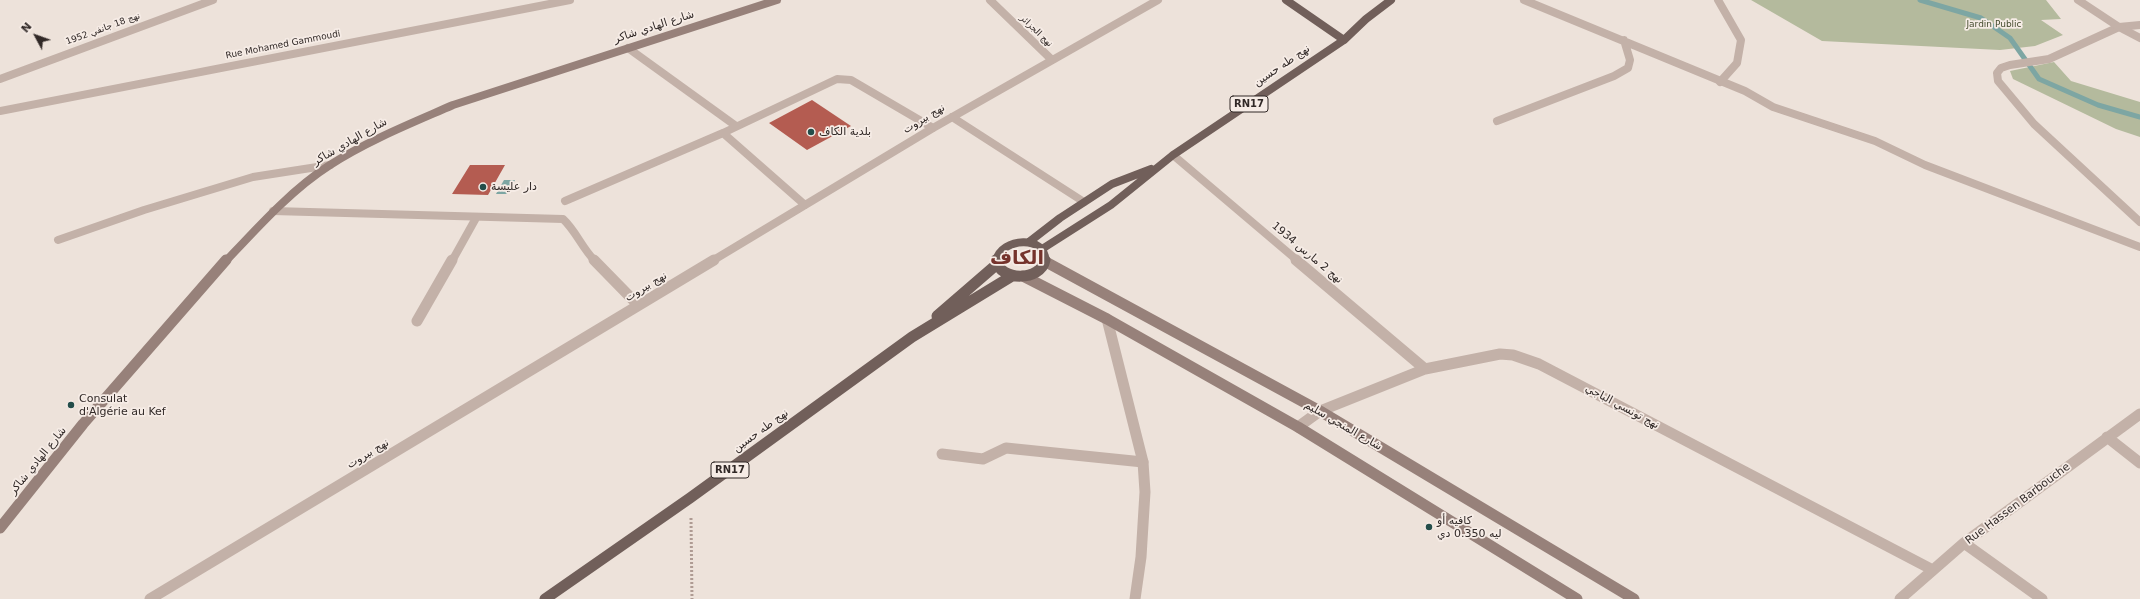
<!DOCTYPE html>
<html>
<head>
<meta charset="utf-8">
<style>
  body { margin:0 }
  #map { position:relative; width:2140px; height:599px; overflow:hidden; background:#ede2da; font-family:"DejaVu Sans",sans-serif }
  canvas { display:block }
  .north { position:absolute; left:16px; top:16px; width:40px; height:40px; -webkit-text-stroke:3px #f6ece6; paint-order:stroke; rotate:311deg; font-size:11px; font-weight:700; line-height:16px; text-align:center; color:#312927 }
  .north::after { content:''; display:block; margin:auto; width:14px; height:18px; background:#312927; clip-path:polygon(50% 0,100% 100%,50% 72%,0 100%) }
</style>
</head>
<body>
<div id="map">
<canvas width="2140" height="599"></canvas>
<div class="north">N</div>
</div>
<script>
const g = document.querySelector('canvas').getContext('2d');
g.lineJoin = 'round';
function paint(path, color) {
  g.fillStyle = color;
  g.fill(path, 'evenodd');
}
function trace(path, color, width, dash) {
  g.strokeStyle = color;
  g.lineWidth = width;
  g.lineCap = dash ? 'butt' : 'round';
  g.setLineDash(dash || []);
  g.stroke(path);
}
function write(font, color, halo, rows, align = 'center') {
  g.font = font + ' "DejaVu Sans",Cairo,sans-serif';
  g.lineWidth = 3.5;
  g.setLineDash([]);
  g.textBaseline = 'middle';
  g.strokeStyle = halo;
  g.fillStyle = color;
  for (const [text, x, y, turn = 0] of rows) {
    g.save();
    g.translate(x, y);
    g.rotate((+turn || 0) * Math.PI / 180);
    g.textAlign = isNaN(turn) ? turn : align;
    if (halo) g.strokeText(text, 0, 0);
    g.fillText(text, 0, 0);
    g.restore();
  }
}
const green = new Path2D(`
  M1751,0H2046L2061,19L2041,20L2063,35L2035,46L2000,50L1822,41Z
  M2054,62L2071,81L2140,102V137L2116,129L2013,79L2010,71Z`);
const water = new Path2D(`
  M504,180H515L507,194H496Z`);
const stream = new Path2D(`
  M1920,0L1981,18L2010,38L2039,79L2098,105L2140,117`);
const building = new Path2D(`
  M812,100L851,126L807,150L769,123Z
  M470,165H505L488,195L452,194Z`);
const path = new Path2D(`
  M691,518L692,599`);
const serviceFar1 = new Path2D(`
  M1718,0L1741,40L1737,63L1720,82`);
const service = new Path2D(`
  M942,454L983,459L1006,448L1143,462`);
const minorFar1 = new Path2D(`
  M990,0L1051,59
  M1524,0L1745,91L1773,107L1875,141L1925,165L2140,247
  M2140,25L2119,27L2049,59L2010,65L2001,68L1997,73L1998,81L2034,124L2140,222
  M628,48L736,126
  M0,79L213,0
  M0,111L570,0
  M952,117L1084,202
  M1497,121L1614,76L1628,68L1630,60L1624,40
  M723,133L805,205
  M1173,155L1298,261
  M565,201L723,133L837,79L851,80L933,128
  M273,211L563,219C576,231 582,248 595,261
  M58,240L144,210L253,177L330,165
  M452,261L476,218
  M712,261L933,128L1158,0`);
const minor = new Path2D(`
  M594,260L638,305
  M1296,260L1425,369
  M1107,319L1143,462L1145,492L1141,557L1135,599
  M417,321L452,260
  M1298,427L1320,411L1425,369L1500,354L1513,355L1539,364L1933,570
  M2107,437L2140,463
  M1964,543L2042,599
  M150,599L714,260
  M1900,599L1964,543L2140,414`);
const tertiary = new Path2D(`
  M2078,0L2119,27L2140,38`);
const secondaryFar1 = new Path2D(`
  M226,261C257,228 292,189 330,165C369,140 412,123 453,105L777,0`);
const secondary = new Path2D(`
  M1046,262L1320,411L1634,599
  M1023,276L1107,319L1298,427L1577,599
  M0,528L83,424L226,260`);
const primaryFar1 = new Path2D(`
  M1286,0L1344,40
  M1029,242L1060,218L1112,184L1151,169
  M1042,249L1111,205L1173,155L1344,40L1366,19L1391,0
  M996,261C1001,237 1047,235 1045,261`);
const primary = new Path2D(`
  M996,260C1000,282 1041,281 1045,260
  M937,316L996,265
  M545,599L690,498L912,337L1012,276`);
const markers = [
  [811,132,4,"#234d4a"],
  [483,187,4,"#234d4a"],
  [71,405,4,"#234d4a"],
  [1429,527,4,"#234d4a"]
];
const farParknames = [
  ["Jardin Public",1994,25]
];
const farStreetnames = [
  ["نهج 18 جانفي 1952",103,29,-20],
  ["نهج الجزائر",1036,31,44],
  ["Rue Mohamed Gammoudi",283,45,-11]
];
const shields = [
  [1249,104,38],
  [730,470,38]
];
const shieldNames = [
  ["RN17",1249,104],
  ["RN17",730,470]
];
const streetNames = [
  ["شارع الهادي شاكر",654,27,-18],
  ["نهج طه حسين",1282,66,-34],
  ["نهج بيروت",924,119,-31],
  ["شارع الهادي شاكر",350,142,-30],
  ["نهج 2 مارس 1934",1307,253,40],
  ["نهج بيروت",646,287,-31],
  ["نهج تونسي الباجي",1622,407,28],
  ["شارع المنجي سليم",1343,426,30],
  ["نهج طه حسين",761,431,-36],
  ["نهج بيروت",368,454,-31],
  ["شارع الهادي شاكر",38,461,-51],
  ["Rue Hassen Barbouche",2018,504,-37]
];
const poiNames = [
  ["بلدية الكاف",819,132],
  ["دار عليسة",491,187],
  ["Consulat",79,399],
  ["d'Algérie au Kef",79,412],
  ["كافيه أو",1437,521],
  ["ليه 0.350 دي",1437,534]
];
const townNames = [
  ["الكاف",1017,259]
];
paint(green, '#b4ba9d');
paint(water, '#7da6a3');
trace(stream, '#7da6a3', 5);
paint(building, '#b45c51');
trace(path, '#af9b93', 3, [2, 2]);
trace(serviceFar1, '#c3b1a8', 8);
trace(service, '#c3b1a8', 11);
trace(minorFar1, '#c3b1a8', 8);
trace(minor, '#c3b1a8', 11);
trace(tertiary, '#c3b1a8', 8);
trace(secondaryFar1, '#97817a', 8);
trace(secondary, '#97817a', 11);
trace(primaryFar1, '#715f5a', 8);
trace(primary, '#715f5a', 11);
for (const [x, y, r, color] of markers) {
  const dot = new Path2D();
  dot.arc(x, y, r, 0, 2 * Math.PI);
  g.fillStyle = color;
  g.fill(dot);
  trace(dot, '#f6ece6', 1.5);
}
write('9px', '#454c2e', '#f6ece6', farParknames);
write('9px', '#312927', '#f6ece6', farStreetnames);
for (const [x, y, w] of shields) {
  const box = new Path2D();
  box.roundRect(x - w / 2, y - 8, w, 16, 3);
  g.fillStyle = '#f6ece6';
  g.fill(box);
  trace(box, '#312927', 1);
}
write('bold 10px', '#312927', null, shieldNames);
write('11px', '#312927', '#f6ece6', streetNames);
write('11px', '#312927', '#f6ece6', poiNames, 'left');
write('bold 19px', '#75332c', '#f6ece6', townNames);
</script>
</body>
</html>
